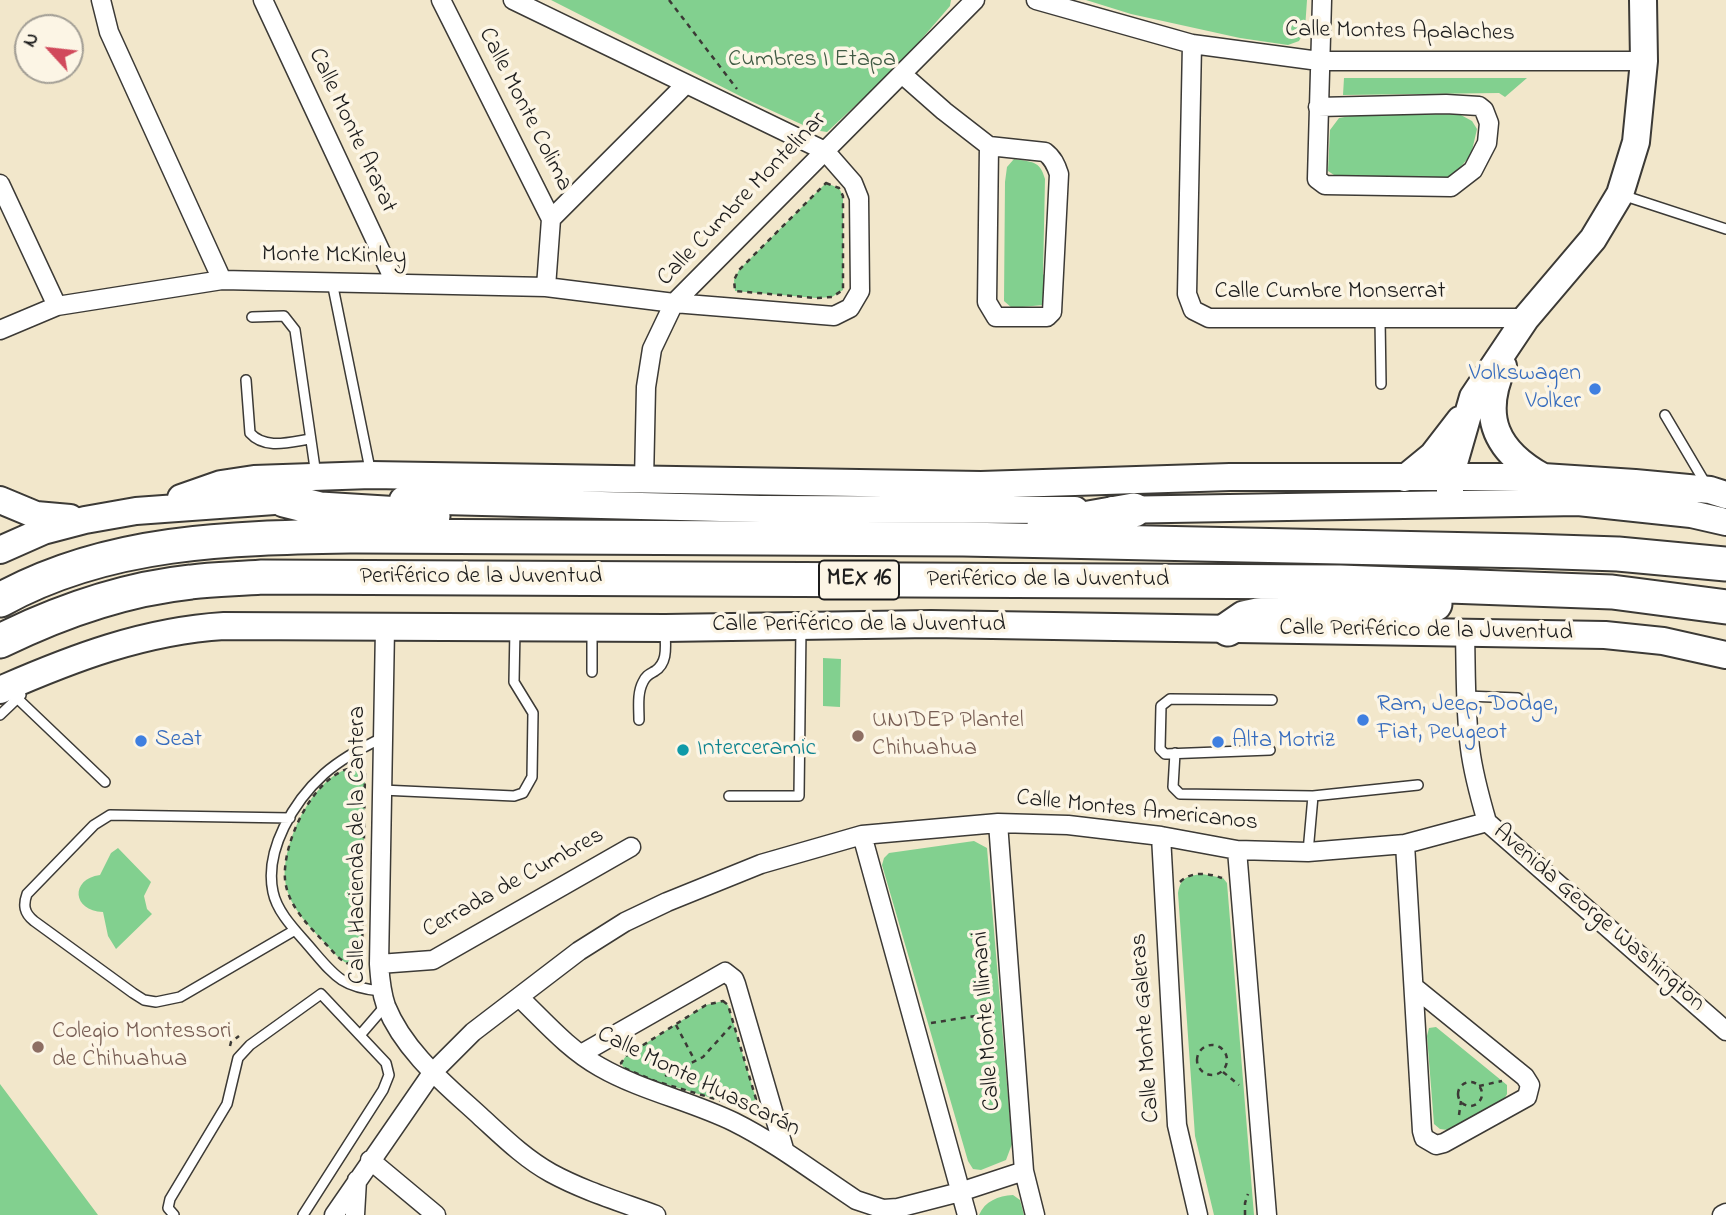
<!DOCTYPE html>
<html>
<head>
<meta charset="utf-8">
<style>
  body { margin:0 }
  #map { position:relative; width:1726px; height:1215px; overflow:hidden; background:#f2e7cb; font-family:"Indie Flower",sans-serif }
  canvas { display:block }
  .north { position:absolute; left:14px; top:14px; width:70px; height:70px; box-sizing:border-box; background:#fcf5e5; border:2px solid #a29e95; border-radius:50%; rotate:297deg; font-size:19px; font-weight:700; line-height:28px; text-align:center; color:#1c1c1c }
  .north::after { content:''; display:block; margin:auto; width:24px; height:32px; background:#d1495b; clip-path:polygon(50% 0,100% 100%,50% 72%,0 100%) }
</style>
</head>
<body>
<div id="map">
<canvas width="1726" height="1215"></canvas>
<div class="north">N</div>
</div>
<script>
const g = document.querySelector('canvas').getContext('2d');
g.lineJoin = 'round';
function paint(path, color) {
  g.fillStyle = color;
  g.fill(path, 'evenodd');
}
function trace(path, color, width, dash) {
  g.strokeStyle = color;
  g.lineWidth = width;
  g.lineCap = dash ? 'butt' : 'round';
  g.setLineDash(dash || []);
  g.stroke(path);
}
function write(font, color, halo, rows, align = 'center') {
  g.font = font + ' "Indie Flower",sans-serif';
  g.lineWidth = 7;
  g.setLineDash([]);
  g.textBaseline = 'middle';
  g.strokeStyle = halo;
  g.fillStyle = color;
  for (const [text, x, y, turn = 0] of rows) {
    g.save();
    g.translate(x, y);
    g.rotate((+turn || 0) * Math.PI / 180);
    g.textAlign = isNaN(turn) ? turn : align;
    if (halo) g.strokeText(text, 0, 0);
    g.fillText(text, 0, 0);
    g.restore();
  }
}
const green = new Path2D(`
  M551,0H951L950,6L900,64L827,132L814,130L744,98Z
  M1086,0H1307L1305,29L1299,41L1288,45L1240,38L1131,14Z
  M1344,78H1527L1505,97L1499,93L1343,95Z
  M1459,114L1472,121L1477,129L1471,155L1451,178L1433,180L1340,179L1328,171L1330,130L1339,118L1356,115Z
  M1014,159C1031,162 1040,160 1045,179L1043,274C1053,286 1051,293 1043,305L1012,308L1004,301L1005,182L1007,167Z
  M826,183L839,188L843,196V290L832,297L816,298L735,291L734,280L739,270Z
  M823,658L841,659L840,707L823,706Z
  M358,767L365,773L362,959L356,966C341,964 334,952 323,941C307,924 287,904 285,879C282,841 316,769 358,767Z
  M974,841L987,848L1012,1144L1006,1160L981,1170L973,1169L968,1161L882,865L884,858L889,853Z
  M118,848L151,882L144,896L147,909L152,914L116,949L108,936L103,912C72,911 70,879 100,875L111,853Z
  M1202,874L1223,878L1227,883L1254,1215H1214L1195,1136L1178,893C1181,877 1187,876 1202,874Z
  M723,1001L728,1005L756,1099L750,1105L742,1107L655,1081L624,1068L621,1063L626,1056L706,1005Z
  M1436,1027L1507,1085V1094L1503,1101L1448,1130L1440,1129L1434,1124L1427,1036L1429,1028Z
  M0,1084L98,1215H0Z
  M1013,1195L1020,1200L1024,1215H979C985,1201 998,1196 1013,1195Z`);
const path = new Path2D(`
  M669,0L737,89
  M826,183L839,188L843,196V290L832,297L816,298L735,291L734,280L739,270Z
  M358,767L365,772L362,959L356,966C341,964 334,952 323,941C307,924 287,904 285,879C282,841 316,769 358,767Z
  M1180,882C1191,871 1208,873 1222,878
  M723,1001L728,1005L756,1099L750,1105L742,1107L655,1081L624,1068L621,1063L626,1056L706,1005Z
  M931,1023L994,1013
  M676,1025L695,1061
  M1197 1060a15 15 0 1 1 30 0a15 15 0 1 1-30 0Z
  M230,1046L231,1042L239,1036
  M1223,1072L1239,1085
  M665,1076L703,1057L731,1026
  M1458 1094a12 12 0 1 1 24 0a12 12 0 1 1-24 0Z
  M1479,1086L1502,1081
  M1459,1115L1461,1101
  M1245,1215V1203L1248,1194`);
const lane = new Path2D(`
  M1622,195L1726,229
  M332,282L371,474
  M252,317L284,316L295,330L316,475
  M1380,318L1381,384
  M246,380L250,433C265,450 290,442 310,439
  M1665,415L1707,486
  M592,672V629
  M1466,696L1518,698
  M18,699L105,782
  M0,715L21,695
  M639,720C639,708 637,693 643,682C646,675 650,674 655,671C669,662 665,644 665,630
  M1270,750L1165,754L1160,749L1161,706L1170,699L1272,700
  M1175,753L1173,787L1180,794L1313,796L1418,785
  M382,790L514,796L523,793L532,777L533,713L514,682L515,629
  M729,796H799L801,627
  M290,818L110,815L94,825L27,894C23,905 24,913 34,921L133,993L144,1000L156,1002L180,997L295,930
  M1308,852L1313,796
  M381,991C340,987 334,975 308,945C295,930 277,912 273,892C264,850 294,801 324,774C341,759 363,747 384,737
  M361,1034L386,1005
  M174,1215L168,1208L170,1199L227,1104L238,1058L250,1045L321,994L386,1063L389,1075L383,1090L303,1215`);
const street = new Path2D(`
  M101,0L109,32L222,280
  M263,0L395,282
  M441,0L551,219L546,287
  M1036,0L1192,44L1319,61H1644
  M1192,44L1187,294L1193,310L1209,318H1526
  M902,74L944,111L989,146L987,302L996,317H1047L1052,312L1059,174C1056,165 1053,158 1045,152L989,146
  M1318,107L1446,104L1479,106L1484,110L1489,123L1487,143L1473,170L1451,187L1325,185L1317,179L1322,0
  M0,184L57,306
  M551,219L685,85
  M0,330L57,306L222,280L546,287L674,303L834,316L850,308L860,291L859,198L853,183L825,151L513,0
  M644,481L646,387L652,349L674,303L975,0
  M385,628L379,964C380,978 381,992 386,1006C404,1051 445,1084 480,1116C502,1136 524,1158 551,1173C584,1191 621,1202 656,1215
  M1465,634C1466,672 1465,710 1470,748C1473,773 1480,798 1487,822L1726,1031
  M998,823L1024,1171L1035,1215
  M862,835L967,1215
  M1161,836L1177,1125L1198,1215
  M1405,844L1422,1131L1424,1138L1436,1145L1444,1143L1527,1097L1530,1085L1525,1077L1414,987
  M1237,850L1267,1215
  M379,964L433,960L631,847
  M519,997C544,1021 569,1050 600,1067C642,1091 691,1101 734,1122C778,1144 815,1173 856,1200L883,1209L898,1208L960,1192L1024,1171
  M581,1054L725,972L734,979L736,984L784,1149
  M370,1160L436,1215
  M334,1215L432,1073L473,1032L579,951L625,922L667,902L761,864L862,835L998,823L1068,825L1161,836L1237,850L1308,852L1405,844L1487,822
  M355,1215L357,1180
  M1722,1215L1726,1213`);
const secondary = new Path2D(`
  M1503,366C1480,417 1496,451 1543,477
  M1405,478L1433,455L1460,420
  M1450,492V477L1473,397L1526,318L1593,239L1620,194L1636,142L1644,61L1643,0
  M181,498L221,484L254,479L371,475L981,485L1230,477H1543L1635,483L1710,490L1726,495
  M0,500L36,515L70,518
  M403,500L760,509L1075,510
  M1113,510L1578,502L1691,514L1726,522
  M0,550L43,531L85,520L136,511L302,499
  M0,690C73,658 144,631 224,626L665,628L931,624L1605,635L1663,641L1726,655`);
const highway = new Path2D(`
  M284,500L320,509L433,516
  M1044,526L1134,510
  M0,600C110,539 234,538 356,536L963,539L1528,551L1618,554L1726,564
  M1228,629L1244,618L1258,615L1435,604
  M0,641C59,612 125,589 191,582C214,579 238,579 262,577L1340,582L1612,592L1726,607`);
const markers = [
  [1595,389,7,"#3f7fe0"],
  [1363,720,7,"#3f7fe0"],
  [858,736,7,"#8d6e63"],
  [141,741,7,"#3f7fe0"],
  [1218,742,7,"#3f7fe0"],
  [683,750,7,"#0f9aa8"],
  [38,1047,7,"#8d6e63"]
];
const shields = [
  [859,580,80]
];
const shieldNames = [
  ["MEX 16",859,580]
];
const streetNames = [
  ["Calle Montes Apalaches",1400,33,1],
  ["Calle Monte Colima",524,110,63],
  ["Calle Monte Ararat",351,131,65],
  ["Calle Cumbre Montelinar",743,200,-46],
  ["Monte McKinley",334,257,1],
  ["Calle Cumbre Monserrat",1330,293],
  ["Periférico de la Juventud",481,578],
  ["Periférico de la Juventud",1048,581],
  ["Calle Periférico de la Juventud",859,626],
  ["Calle Periférico de la Juventud",1426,632,1],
  ["Calle Montes Americanos",1137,812,6],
  ["Calle Hacienda de la Cantera",359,845,-90],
  ["Cerrada de Cumbres",514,884,-29],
  ["Avenida George Washington",1598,919,41],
  ["Calle Monte Illimani",988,1021,-94],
  ["Calle Monte Galeras",1147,1028,-94],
  ["Calle Monte Huascarán",698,1083,26]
];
const parkNames = [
  ["Cumbres I Etapa",812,61]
];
const shopNames = [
  ["Volkswagen",1581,375,"right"],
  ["Volker",1581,403,"right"],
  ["Ram, Jeep, Dodge,",1377,706],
  ["Fiat, Peugeot",1377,734],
  ["Seat",155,741],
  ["Alta Motriz",1232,742]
];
const educationNames = [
  ["UNIDEP Plantel",872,722],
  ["Chihuahua",872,750],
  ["Colegio Montessori",52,1033],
  ["de Chihuahua",52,1061]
];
const cultureNames = [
  ["Interceramic",697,750]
];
paint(green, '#82d08f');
trace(lane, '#3c3a36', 12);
trace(street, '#3c3a36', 21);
trace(secondary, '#3c3a36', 30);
trace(highway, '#3c3a36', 37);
trace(path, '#3c3a36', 2.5, [5, 5]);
trace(lane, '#fff', 9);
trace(street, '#fff', 18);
trace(secondary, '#fff', 26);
trace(highway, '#fff', 33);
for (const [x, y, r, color] of markers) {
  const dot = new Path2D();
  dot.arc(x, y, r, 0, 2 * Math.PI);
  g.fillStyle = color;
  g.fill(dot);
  trace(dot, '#fcf5e5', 2.5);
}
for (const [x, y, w] of shields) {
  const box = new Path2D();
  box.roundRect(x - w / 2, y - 19.5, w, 39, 5);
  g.fillStyle = '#fcf5e5';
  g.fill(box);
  trace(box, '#1c1c1c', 2);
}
write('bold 23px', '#1c1c1c', null, shieldNames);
write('24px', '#1c1c1c', '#fcf5e5', streetNames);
write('24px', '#405b44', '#fcf5e5', parkNames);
write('24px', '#366cbe', '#fcf5e5', shopNames, 'left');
write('24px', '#785e54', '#fcf5e5', educationNames, 'left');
write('24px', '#0d838f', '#fcf5e5', cultureNames, 'left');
</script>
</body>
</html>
